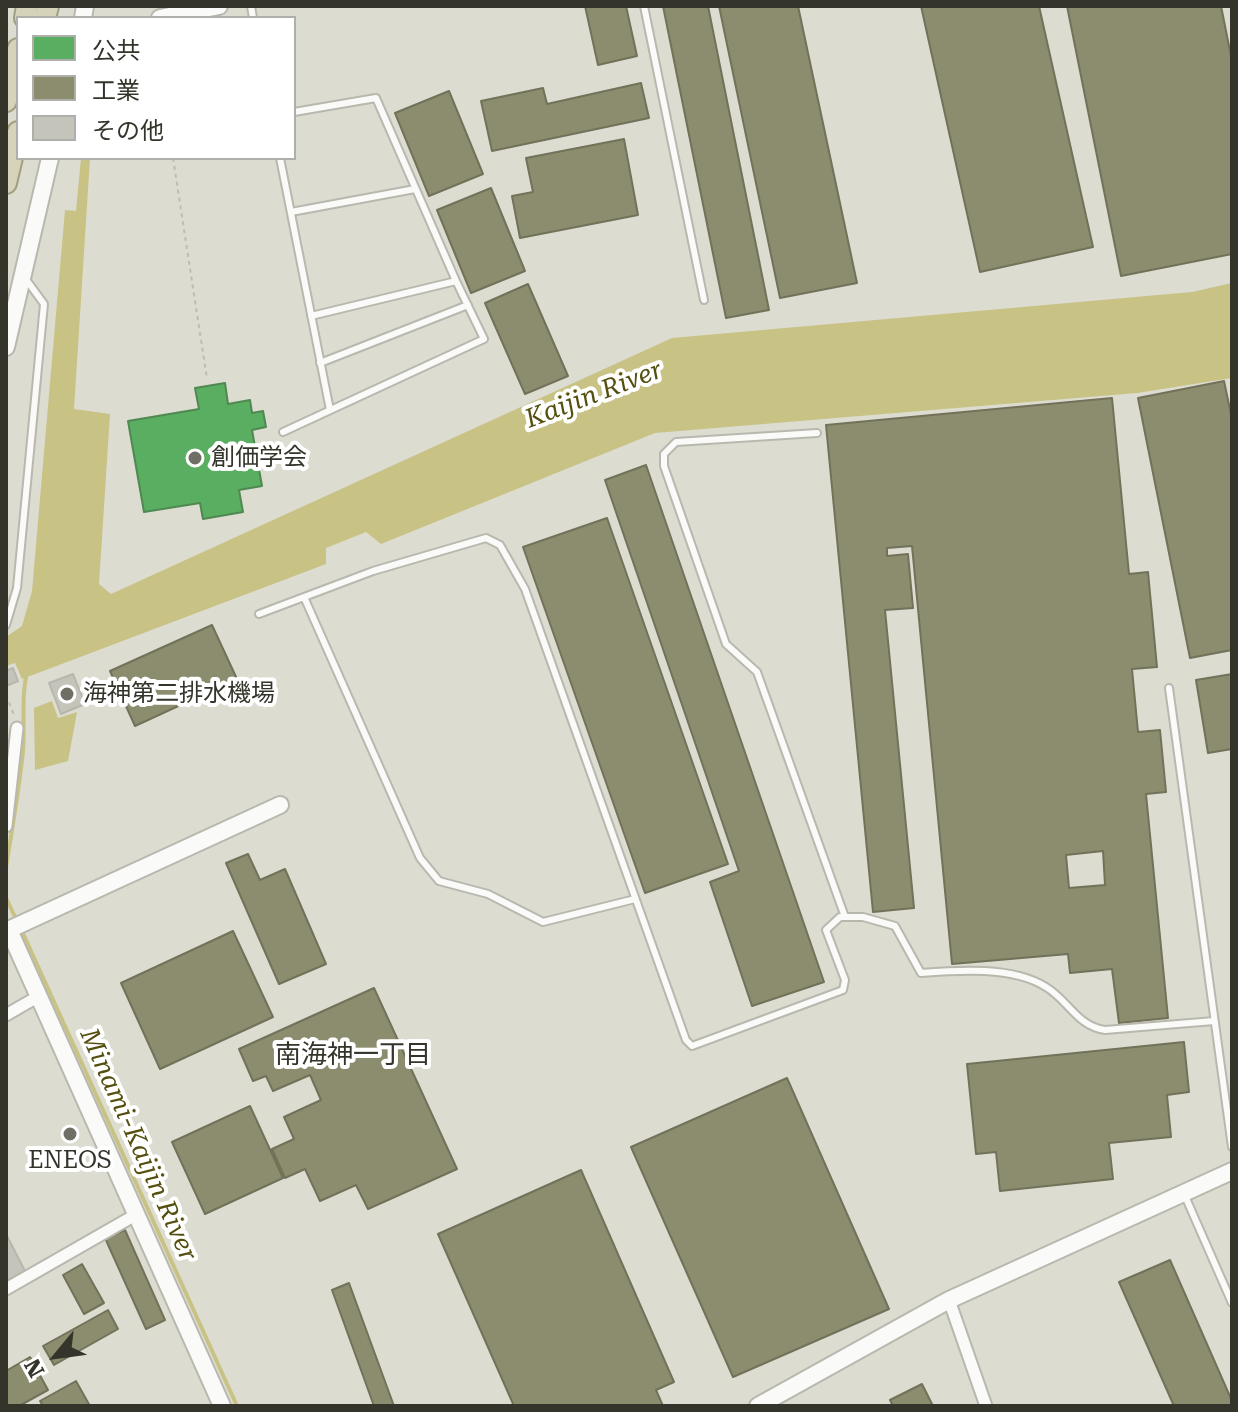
<!DOCTYPE html>
<html>
<head>
<meta charset="utf-8">
<style>
  body { margin:0 }
  #map { position:relative; width:1238px; height:1412px; overflow:hidden; background:#dddcd1; font-family:"Roboto Serif","Noto Sans JP",serif }
  canvas { display:block }
  .frame { position:absolute; inset:0; border:8px solid #34342b; pointer-events:none }
  .legend { position:absolute; left:16px; top:16px; width:280px; height:144px; box-sizing:border-box; background:#fff; border:2px solid #aeaeaa; margin:0; padding:10px 14px; list-style:none; font-size:24px; color:#34342b }
  .legend li { display:flex; align-items:center; gap:16px; height:40px }
  .legend b { width:40px; border:2px solid #aeaeaa }
  .north { position:absolute; left:16px; top:1316px; width:80px; height:80px; -webkit-text-stroke:6px #fff; paint-order:stroke; rotate:241deg; font-size:22px; font-weight:700; line-height:32px; text-align:center; color:#34342b }
  .north::after { content:''; display:block; margin:auto; width:28px; height:36px; background:#34342b; clip-path:polygon(50% 0,100% 100%,50% 72%,0 100%) }
</style>
</head>
<body>
<div id="map">
<canvas width="1238" height="1412"></canvas>
<div class="frame"></div>
<ul class="legend">
<li><b style="height:22px;background:#5aae61"></b>公共</li>
<li><b style="height:22px;background:#8c8c6e"></b>工業</li>
<li><b style="height:22px;background:#c5c4bb"></b>その他</li>
</ul>
<div class="north">N</div>
</div>
<script>
const g = document.querySelector('canvas').getContext('2d');
g.lineJoin = 'round';
function paint(path, color) {
  g.fillStyle = color;
  g.fill(path, 'evenodd');
}
function trace(path, color, width, dash) {
  g.strokeStyle = color;
  g.lineWidth = width;
  g.lineCap = dash ? 'butt' : 'round';
  g.setLineDash(dash || []);
  g.stroke(path);
}
function write(font, color, halo, rows, align = 'center') {
  g.font = font + ' "Roboto Serif","Noto Sans JP",serif';
  g.lineWidth = 8;
  g.setLineDash([]);
  g.textBaseline = 'middle';
  g.strokeStyle = halo;
  g.fillStyle = color;
  for (const [text, x, y, turn = 0] of rows) {
    g.save();
    g.translate(x, y);
    g.rotate((+turn || 0) * Math.PI / 180);
    g.textAlign = isNaN(turn) ? turn : align;
    if (halo) g.strokeText(text, 0, 0);
    g.fillText(text, 0, 0);
    g.restore();
  }
}
const water = new Path2D(`
  M81,158H90L74,409L110,414L99,584L111,594L672,338L1192,292L1232,283V378L1137,393L655,433L381,544L366,532L326,548V564L22,679L15,663L6,666V637L22,626L32,591L65,210L76,211Z
  M52,701L58,718L77,712L68,761L35,770L34,708Z`);
const public = new Path2D(`
  M225,383L228,404L250,400L252,413L263,411L266,427L252,430L262,486L239,490L243,512L203,519L200,503L144,512L128,421L199,409L195,388Z`);
const industry = new Path2D(`
  M585,6H626L637,56L598,65Z
  M663,6H708L769,310L726,318Z
  M719,6H798L857,283L780,298Z
  M921,6H1039L1093,247L980,272Z
  M1067,6H1221L1232,61V254L1121,276Z
  M641,83L649,118L492,151L481,101L543,88L547,104Z
  M449,91L483,174L429,196L395,113Z
  M624,139L638,215L520,238L512,196L533,192L526,158Z
  M491,188L525,271L471,293L437,210Z
  M528,284L568,376L525,394L485,303Z
  M1224,381L1232,419V650L1190,658L1138,398Z
  M1112,398L1129,574L1148,572L1157,667L1132,669L1138,732L1160,730L1166,792L1146,794L1168,1018L1119,1023L1112,969L1070,973L1068,954L952,964L912,546L887,548V556L908,554L913,608L885,610L914,908L873,912L826,425ZM1103,851L1105,885L1069,888L1066,855Z
  M646,465L824,982L752,1006L710,882L739,871L605,480Z
  M607,518L728,864L645,893L523,547Z
  M212,625L237,679L135,726L110,671Z
  M1232,674V749L1208,753L1196,680Z
  M248,854L260,880L285,869L326,964L279,984L226,863Z
  M233,931L273,1017L160,1069L121,983Z
  M374,988L457,1169L368,1209L356,1185L320,1201L305,1169L285,1178L272,1149L294,1139L284,1117L321,1100L310,1075L273,1091L266,1076L253,1081L239,1049Z
  M1184,1042L1189,1092L1167,1095L1171,1137L1109,1143L1113,1179L1000,1191L996,1152L976,1154L967,1064Z
  M787,1078L889,1309L733,1377L631,1147Z
  M250,1106L283,1178L205,1214L172,1142Z
  M581,1170L674,1382L656,1390L663,1406H514L438,1234Z
  M125,1230L165,1320L146,1329L105,1238Z
  M1170,1260L1232,1401V1406H1174L1119,1282Z
  M82,1264L104,1303L84,1314L63,1275Z
  M349,1283L394,1406H374L332,1290Z
  M108,1310L118,1329L54,1365L43,1346Z
  M30,1357L48,1390L19,1406H6V1371Z
  M76,1381L90,1406H43L40,1401Z
  M922,1384L933,1406H893L890,1400Z`);
const stream = new Path2D(`
  M6,868C12,829 19,790 23,751C25,725 21,702 26,677
  M6,898L17,921
  M21,929L237,1406`);
const building = new Path2D(`
  M13,668L18,681L6,686V671Z
  M73,674L85,704L61,714L49,683Z
  M6,1234L25,1271L6,1281Z`);
const path = new Path2D(`
  M173,158L207,379
  M6,695L14,715`);
const lane = new Path2D(`
  M251,6L253,18
  M644,6L704,300
  M294,112L376,98L456,281L311,316
  M280,158L330,410
  M291,212L415,189
  M320,363L468,305
  M283,432L484,339L456,281
  M817,433L676,442L664,454V466L726,644L757,672L845,917
  M304,597L420,858L439,881L488,894L543,922L635,899
  M259,614L373,571L486,538L500,545L525,589L686,1040L692,1046L843,990L845,980L826,930L840,917H863L895,926L921,973C958,970 1013,966 1046,987C1069,1001 1077,1026 1105,1030L1214,1021
  M6,625L17,588L44,304L25,278
  M1169,688L1232,1147
  M1185,1196L1232,1303`);
const street = new Path2D(`
  M6,826L17,728
  M6,1015L39,996
  M6,1289L137,1214
  M949,1300L986,1406`);
const secondary = new Path2D(`
  M83,18L85,6
  M160,18L219,6
  M6,347L50,158
  M9,930L222,1406
  M6,931L280,805
  M758,1406L949,1300L1232,1171`);
const highway = new Path2D(`
  M25,18L27,6
  M45,18L48,6
  M6,101L18,49
  M6,183L18,132`);
const markers = [
  [195,458,8,"#6f6f65"],
  [67,694,8,"#6f6f65"],
  [70,1134,8,"#6f6f65"]
];
const poiNames = [
  ["創価学会",211,458],
  ["海神第二排水機場",83,694],
  ["ENEOS",70,1161,"center"]
];
const waterNames = [
  ["Kaijin River",594,395,-21],
  ["Minami-Kaijin River",138,1145,66]
];
const neighbourhoodNames = [
  ["南海神一丁目",353,1055]
];
paint(water, '#c8c285');
paint(public, '#5aae61');
trace(public, '#4f8951', 2);
paint(industry, '#8c8c6e');
trace(industry, '#72725a', 2);
trace(stream, '#c8c285', 4);
paint(building, '#c5c4bb');
trace(building, '#b8b7ae', 2);
trace(lane, '#b9b8af', 10);
trace(street, '#b9b8af', 15);
trace(secondary, '#b9b8af', 20);
trace(highway, '#a29f80', 24);
trace(path, '#bcbcb8', 2, [4, 4]);
trace(lane, '#fafaf8', 6);
trace(street, '#fafaf8', 11);
trace(secondary, '#fafaf8', 16);
trace(highway, '#d5d4ba', 20);
for (const [x, y, r, color] of markers) {
  const dot = new Path2D();
  dot.arc(x, y, r, 0, 2 * Math.PI);
  g.fillStyle = color;
  g.fill(dot);
  trace(dot, '#fff', 3);
}
write('24px', '#34342b', '#fff', poiNames, 'left');
write('italic 26px', '#544f0f', '#fff', waterNames);
write('26px', '#34342b', '#fff', neighbourhoodNames);
</script>
</body>
</html>
